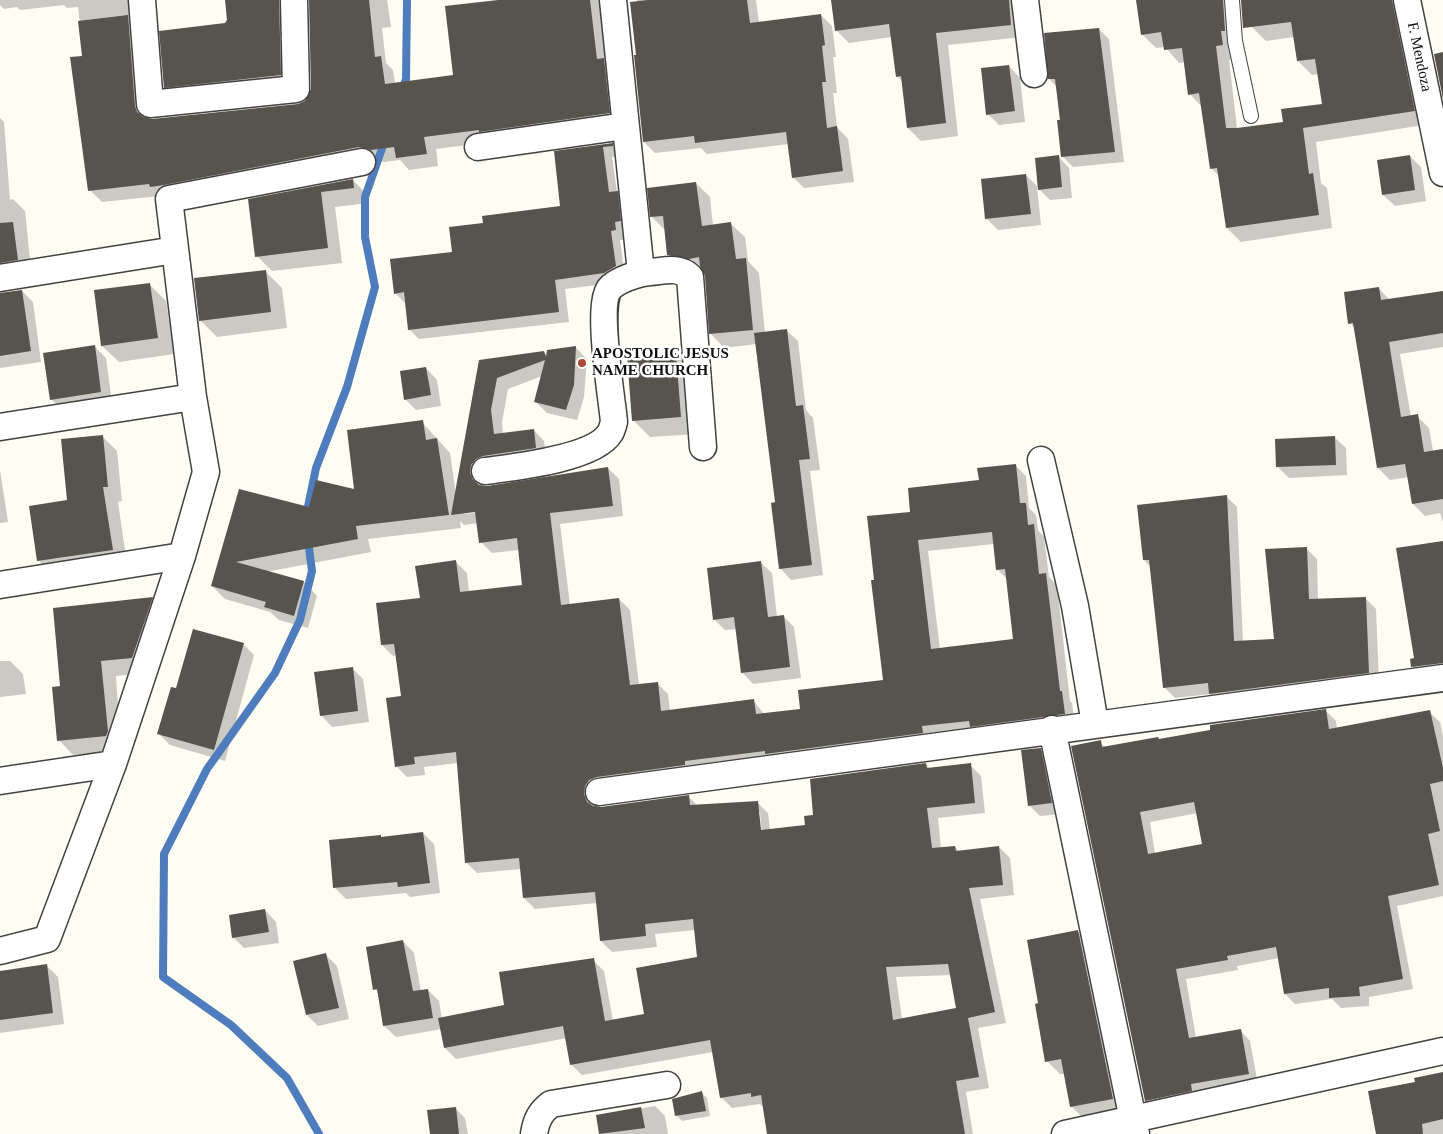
<!DOCTYPE html>
<html>
<head>
<meta charset="utf-8">
<style>
  body { margin:0 }
  canvas { display:block; background:#fdfdf3 }
</style>
</head>
<body>
<canvas width="1443" height="1134"></canvas>
<script>
const g = document.querySelector('canvas').getContext('2d');
g.lineJoin = 'round';
function paint(path, color) {
  g.fillStyle = color;
  g.fill(path, 'evenodd');
}
function trace(path, color, width, dash) {
  g.strokeStyle = color;
  g.lineWidth = width;
  g.lineCap = dash ? 'butt' : 'round';
  g.setLineDash(dash || []);
  g.stroke(path);
}
function write(font, color, halo, rows, align = 'center') {
  g.font = font + ' "Times New Roman",serif';
  g.lineWidth = 5;
  g.setLineDash([]);
  g.textBaseline = 'middle';
  g.strokeStyle = halo;
  g.fillStyle = color;
  for (const [text, x, y, turn = 0] of rows) {
    g.save();
    g.translate(x, y);
    g.rotate((+turn || 0) * Math.PI / 180);
    g.textAlign = isNaN(turn) ? turn : align;
    if (halo) g.strokeText(text, 0, 0);
    g.fillText(text, 0, 0);
    g.restore();
  }
}
const shadow = new Path2D(`
  M0,0H135L140,29L147,120L298,105L306,102L312,89L310,0H387L391,27L382,28L386,63L393,70L395,83L455,76L505,0H598L600,2L621,125L436,149L438,166L409,170L400,160L384,162L372,159L160,196L102,202L90,190L84,57L78,7L67,8L64,5L20,10L17,7L4,9L0,5Z
  M226,0H297L292,87L177,99L165,87L229,20Z
  M637,0H756L759,23L821,15L832,26L836,57H833L837,93H833L837,127L848,139L854,182L804,188L793,177L789,144L707,154L701,148L655,153L644,142L638,56Z
  M832,0H1020L1023,37L948,45L958,136L921,141L908,128L903,82L897,76L892,37L849,43L836,30Z
  M1137,0H1230L1236,59L1229,60L1237,128L1284,123L1323,105L1319,74L1312,75L1298,61L1294,37L1266,41L1252,27L1248,0H1404L1424,125L1316,142L1321,183L1327,188L1332,228L1241,242L1227,228L1220,177L1212,169L1202,107L1190,94L1186,62L1179,63L1165,47L1156,48L1142,34Z
  M1099,29L1109,39L1124,162L1073,167L1063,157L1057,87L1049,79Z
  M1009,66L1020,78L1025,122L999,125L988,114Z
  M0,118L4,122L10,200L13,199L25,211L31,269L0,280Z
  M612,144L622,156L612,157L617,192L627,203L625,240H620L625,277L614,283L565,289L569,322L419,339L409,329L405,303L395,293L453,253L484,224L562,207L555,152Z
  M1058,156L1069,168L1072,198L1050,200L1037,187L1041,225L998,230L987,219L1026,175L1039,188Z
  M1410,156L1421,167L1426,201L1395,206L1383,195Z
  M353,180L368,196L369,203L335,207L342,263L272,271L257,256L250,200Z
  M696,183L710,197L713,226L731,224L745,237L748,261L759,273L765,333L786,330L798,341L806,410L813,418L820,470L810,471L823,575L791,580L780,568L777,503L756,344L724,348L711,334L704,272L682,269L668,255L666,231L652,217Z
  M265,271L282,288L287,328L217,337L200,320Z
  M149,284L166,301L174,354L119,362L102,346Z
  M1378,288L1390,300L1443,292V347L1400,354L1411,417L1417,416L1429,428L1433,451L1443,450V522L1440,513L1425,516L1413,504L1409,477L1390,480L1378,468L1356,329L1350,323Z
  M22,291L33,302L41,362L0,368V293Z
  M94,346L106,358L112,403L62,410L51,399Z
  M576,348L587,359L584,397L577,420L547,413L536,402L542,376L508,389L502,422L503,434L534,430L544,441L547,459L482,476L481,486L487,487L608,468L619,479L623,516L560,524L570,605L619,599L630,610L639,685L657,683L668,694L670,711L753,700L765,715L801,710L884,681L875,581L912,513L1015,465L1026,476L1029,508L1036,515L1038,530L1044,537L1049,577L1057,585L1070,701L1072,703L1075,725L596,797L595,805L600,808L688,796L698,806L757,802L768,813L770,830L807,826L815,816L926,764L930,769L970,765L981,776L985,813L938,818L941,849L955,847L959,851L999,847L1010,858L1014,895L980,899L1006,1023L978,1028L989,1088L966,1092L973,1134H768L763,1107L760,1104L732,1108L721,1097L713,1052L582,1075L571,1064L567,1038L456,1059L445,1048L442,1029L396,1037L384,1026L379,994L375,989L403,941L414,953L421,991L428,990L439,1001L442,1019L506,1006L593,960L604,971L613,1021L646,1015L698,958L695,930L655,934L657,947L612,952L601,941L597,903L535,909L524,898L521,869L477,873L466,862L458,763L424,767L425,775L407,777L396,766L402,697L397,655L393,656L382,645L456,562L467,573L469,592L524,586L519,550L492,553L481,542L478,523L464,525L460,521L461,528L368,539L371,552L266,572L304,582L317,596L308,628L279,620L270,612L225,599L212,586L240,490L309,508L356,491L422,422L450,453L456,494L480,361L544,352L547,356ZM464,512H481L464,514ZM994,544L997,569L1008,580L1014,640L940,649L928,551ZM757,812H760L762,836H760ZM951,975L957,1009L902,1019L896,977Z
  M675,354L692,371L697,434L650,437L633,420Z
  M426,368L437,380L441,406L416,410L405,399Z
  M102,436L117,451L122,501L118,502L127,564L53,575L38,560Z
  M1334,437L1346,448L1347,475L1289,478L1278,467Z
  M0,470L8,522L0,523Z
  M1226,496L1237,507L1243,642L1276,640L1306,548L1317,559L1318,600L1365,598L1376,609L1379,683L1220,704L1210,694L1175,698L1164,687L1151,567L1144,560Z
  M1443,542V680L1427,682L1412,667Z
  M760,562L772,573L777,617L783,616L794,627L801,678L753,684L742,672L737,629L725,630L714,619Z
  M152,598L167,613L146,673L116,676L121,751L73,755L59,740L62,688Z
  M243,644L254,655L225,761L170,745L159,734L177,690Z
  M0,661H10L23,674L26,694L0,697Z
  M352,668L363,679L369,722L332,727L321,715Z
  M1325,710L1336,721L1337,729L1429,712L1440,722L1443,736V896L1397,906L1413,989L1369,997V1006L1341,1008L1332,999L1295,1004L1285,994L1279,958L1237,966L1238,970L1186,979L1196,1038L1240,1030L1250,1041L1258,1084L1156,1111L1146,1101L1100,742L1106,748L1160,740ZM1198,813L1204,845L1155,854L1150,822Z
  M1040,749L1051,760L1062,814L1040,816L1029,805Z
  M423,833L434,844L440,893L410,897L406,893L346,899L335,888L380,836L383,838Z
  M265,910L276,922L279,943L244,948L233,937Z
  M1078,932L1091,945L1126,1112L1084,1119L1071,1106L1065,1074H1060L1047,1061L1040,1004Z
  M326,955L337,966L349,1019L318,1026L307,1015Z
  M47,966L58,977L64,1024L0,1033V972Z
  M1443,1073V1134H1377L1417,1083Z
  M702,1093L707,1098L710,1116L682,1121L677,1116Z
  M655,1106L665,1116L668,1134H601L598,1116Z
  M455,1108L465,1118L468,1134H432Z`);
const stream = new Path2D(`
  M403,89L406,79L407,0
  M306,516L316,468L347,387L375,287L365,237V197L385,140
  M308,540L312,571L300,620L275,673L207,769L164,854L163,977L231,1025L287,1078L319,1134`);
const building = new Path2D(`
  M225,0H279L281,75L164,88L159,31L225,23L227,20Z
  M309,0H369L375,57L381,56L385,84L453,75L445,6L498,0H590L597,59L604,58L610,113L479,132V130L424,137L427,154L396,158L394,147L371,150L359,147L164,185L150,187L149,184L88,191L70,57L82,56L78,21L128,15L135,106L137,112L143,117L152,119L298,104L305,101L311,89Z
  M648,0H747L750,23L821,14L825,45L822,46L826,82H822L827,128L837,126L843,171L792,178L786,132L695,143L694,136L643,142L634,55H636L630,2Z
  M831,0H1009L1011,25L936,33L946,123L907,128L901,76L896,77L889,24L835,31Z
  M1136,0H1223L1225,31H1221L1223,45L1216,46L1226,128H1237L1283,122L1281,109L1322,104L1315,59L1297,61L1291,22L1243,28L1241,0H1392L1415,111L1303,128L1309,174L1313,173L1319,215L1226,228L1217,168L1210,169L1199,93L1188,95L1182,48L1164,50L1161,32L1141,35Z
  M1099,28L1115,152L1061,157L1057,120H1060L1055,79H1048L1044,33Z
  M1443,52V99L1434,54Z
  M1009,65L1015,111L986,115L981,68Z
  M613,143V146L603,147L609,192L618,191L621,221L615,222L616,230L611,231L616,266L604,273L555,280L559,312L408,330L404,292L394,294L390,259L452,252L449,227L483,223L482,216L560,206L554,151Z
  M1059,155L1062,187L1038,190L1035,158Z
  M1410,155L1415,190L1382,195L1377,160Z
  M1026,174L1031,214L985,219L981,179Z
  M353,179L354,188L321,192L328,248L255,257L248,199Z
  M696,182L702,226L731,222L736,259L746,258L753,330L709,334L705,276L700,266L699,257L689,259L667,255L663,216L650,217L647,188Z
  M13,222L18,260L0,263V223Z
  M266,270L271,312L199,321L194,278Z
  M150,283L158,338L101,346L94,290Z
  M1379,287L1381,300L1443,291V333L1389,342L1401,417L1418,414L1424,452L1443,449V499L1412,504L1405,464L1377,468L1353,323L1348,324L1344,292Z
  M22,290L31,351L0,356V293Z
  M787,329L796,406L803,405L810,459L799,460L812,565L779,569L771,503L775,502L754,333Z
  M95,345L101,392L50,400L43,353Z
  M576,346L574,385L566,410L534,402L545,360L497,378L491,410L494,434L534,429L536,448L483,456L476,459L471,465L470,473L473,480L479,485L487,486L608,467L613,506L550,513L561,605L619,598L630,685L658,682L661,711L754,699L756,714L800,709L798,690L883,680L871,580H874L867,516L910,512L908,488L979,480L977,468L1016,464L1020,503H1026L1028,525L1034,524L1039,574L1046,573L1060,691H1062L1065,714L970,727L969,721L922,726L923,733L765,754V751L685,761V765L597,777L589,780L585,786L584,794L587,802L593,806L601,807L689,795L690,805L758,801L761,830L805,825L804,816L813,815L810,779L926,763L927,768L971,763L975,803L927,808L932,848L955,846L956,851L999,846L1003,885L969,888L995,1012L968,1018L979,1077L956,1081L965,1134H767L761,1095L751,1097V1093L720,1098L710,1040L570,1065L563,1026L444,1048L438,1018L504,1005L499,972L594,958L605,1021L644,1014L636,968L697,957L693,919L645,924L646,936L600,941L595,892L523,898L519,858L465,863L456,752L414,757L415,764L395,767L386,698L401,696L394,644L381,645L376,603L420,598L415,566L456,560L460,592L522,585L517,538L479,543L475,512L451,515L479,360L544,351L546,357L547,350ZM992,532L996,570L1005,569L1013,639L931,649L918,540ZM948,964L956,1008L893,1020L886,967Z
  M676,353L681,417L632,421L627,356Z
  M426,367L431,395L404,400L400,371Z
  M423,420L426,440L437,438L449,515L356,526L358,539L236,562L304,581L294,616L264,607L266,602L211,586L239,489L309,507L316,480L354,489L347,430Z
  M103,435L108,487H103L113,550L37,561L29,506L67,500L61,439Z
  M1335,436L1336,465L1276,467L1275,439Z
  M1227,495L1234,641L1274,639L1265,549L1307,547L1309,599L1366,597L1369,673L1209,694L1208,683L1163,688L1149,560H1143L1137,505Z
  M1443,541V663L1411,667L1410,659L1414,658L1396,548Z
  M761,561L768,617L784,615L790,667L741,673L734,617L713,620L707,568Z
  M153,597L132,658L101,661L108,731L106,736L57,741L52,687L60,686L53,608Z
  M193,629L244,643L214,750L157,734L171,687L176,688Z
  M353,667L358,711L320,716L314,672Z
  M1326,709L1329,729L1430,710L1443,768V781L1430,784L1440,831L1428,834L1439,885L1388,896L1403,979L1359,987L1360,996L1329,998V988L1284,994L1276,947L1227,956L1228,960L1176,969L1189,1038L1241,1029L1249,1074L1191,1084L1192,1091L1145,1101L1071,746L1101,740L1102,747L1158,737L1159,739L1210,730V725ZM1194,802L1202,844L1148,854L1140,812Z
  M1041,748L1052,803L1028,806L1021,750Z
  M423,832L430,883L398,887L397,882L333,888L329,840L381,835V837Z
  M265,909L269,932L232,938L229,915Z
  M1078,930L1113,1099L1070,1107L1061,1059L1045,1062L1035,1004L1038,1003L1027,940Z
  M403,940L413,991L428,989L433,1018L383,1026L377,989L373,990L366,947Z
  M326,953L339,1008L306,1015L293,961Z
  M47,964L53,1013L0,1020V971Z
  M1443,1072V1119L1422,1124L1423,1134H1376L1368,1091L1415,1082L1414,1078Z
  M702,1091L706,1111L675,1116L672,1099Z
  M456,1107L459,1134H430L427,1110Z
  M641,1107L645,1128L599,1134L596,1115Z`);
const service = new Path2D(`
  M1232,0L1235,41L1251,116`);
const minor = new Path2D(`
  M142,0L150,104L296,89L294,0
  M613,0L641,273
  M1025,0L1034,74
  M1407,0L1443,173
  M478,147L625,126
  M0,278L175,250
  M0,427L193,397
  M1041,460L1075,606L1095,724
  M485,471C514,467 594,459 610,433C612,430 613,425 614,422C612,398 595,301 611,287C620,279 639,273 650,272C664,271 679,266 690,277L703,447
  M0,585L182,556
  M1052,729L1136,1134
  M0,781L113,764
  M599,792L1443,678
  M0,951L47,939L113,764L182,556L206,472L193,397L169,199L362,162
  M534,1134C536,1121 540,1112 551,1104L667,1085
  M1065,1134L1443,1051`);
const markers = [
  [582,363,5,"#ae4939"]
];
const streetNames = [
  ["F. Mendoza",1419,57,78]
];
const poiNames = [
  ["APOSTOLIC JESUS",592,354],
  ["NAME CHURCH",592,371]
];
paint(shadow, '#0003');
trace(stream, '#4e7cbc', 8);
paint(building, '#57534d');
trace(service, '#424242', 16);
trace(minor, '#424242', 29);
trace(service, '#fff', 14);
trace(minor, '#fff', 26);
for (const [x, y, r, color] of markers) {
  const dot = new Path2D();
  dot.arc(x, y, r, 0, 2 * Math.PI);
  g.fillStyle = color;
  g.fill(dot);
  trace(dot, '#fff', 2);
}
write('15px', '#0f0f0f', '#fff', streetNames);
write('bold 15px', '#0f0f0f', '#fff', poiNames, 'left');
</script>
</body>
</html>
